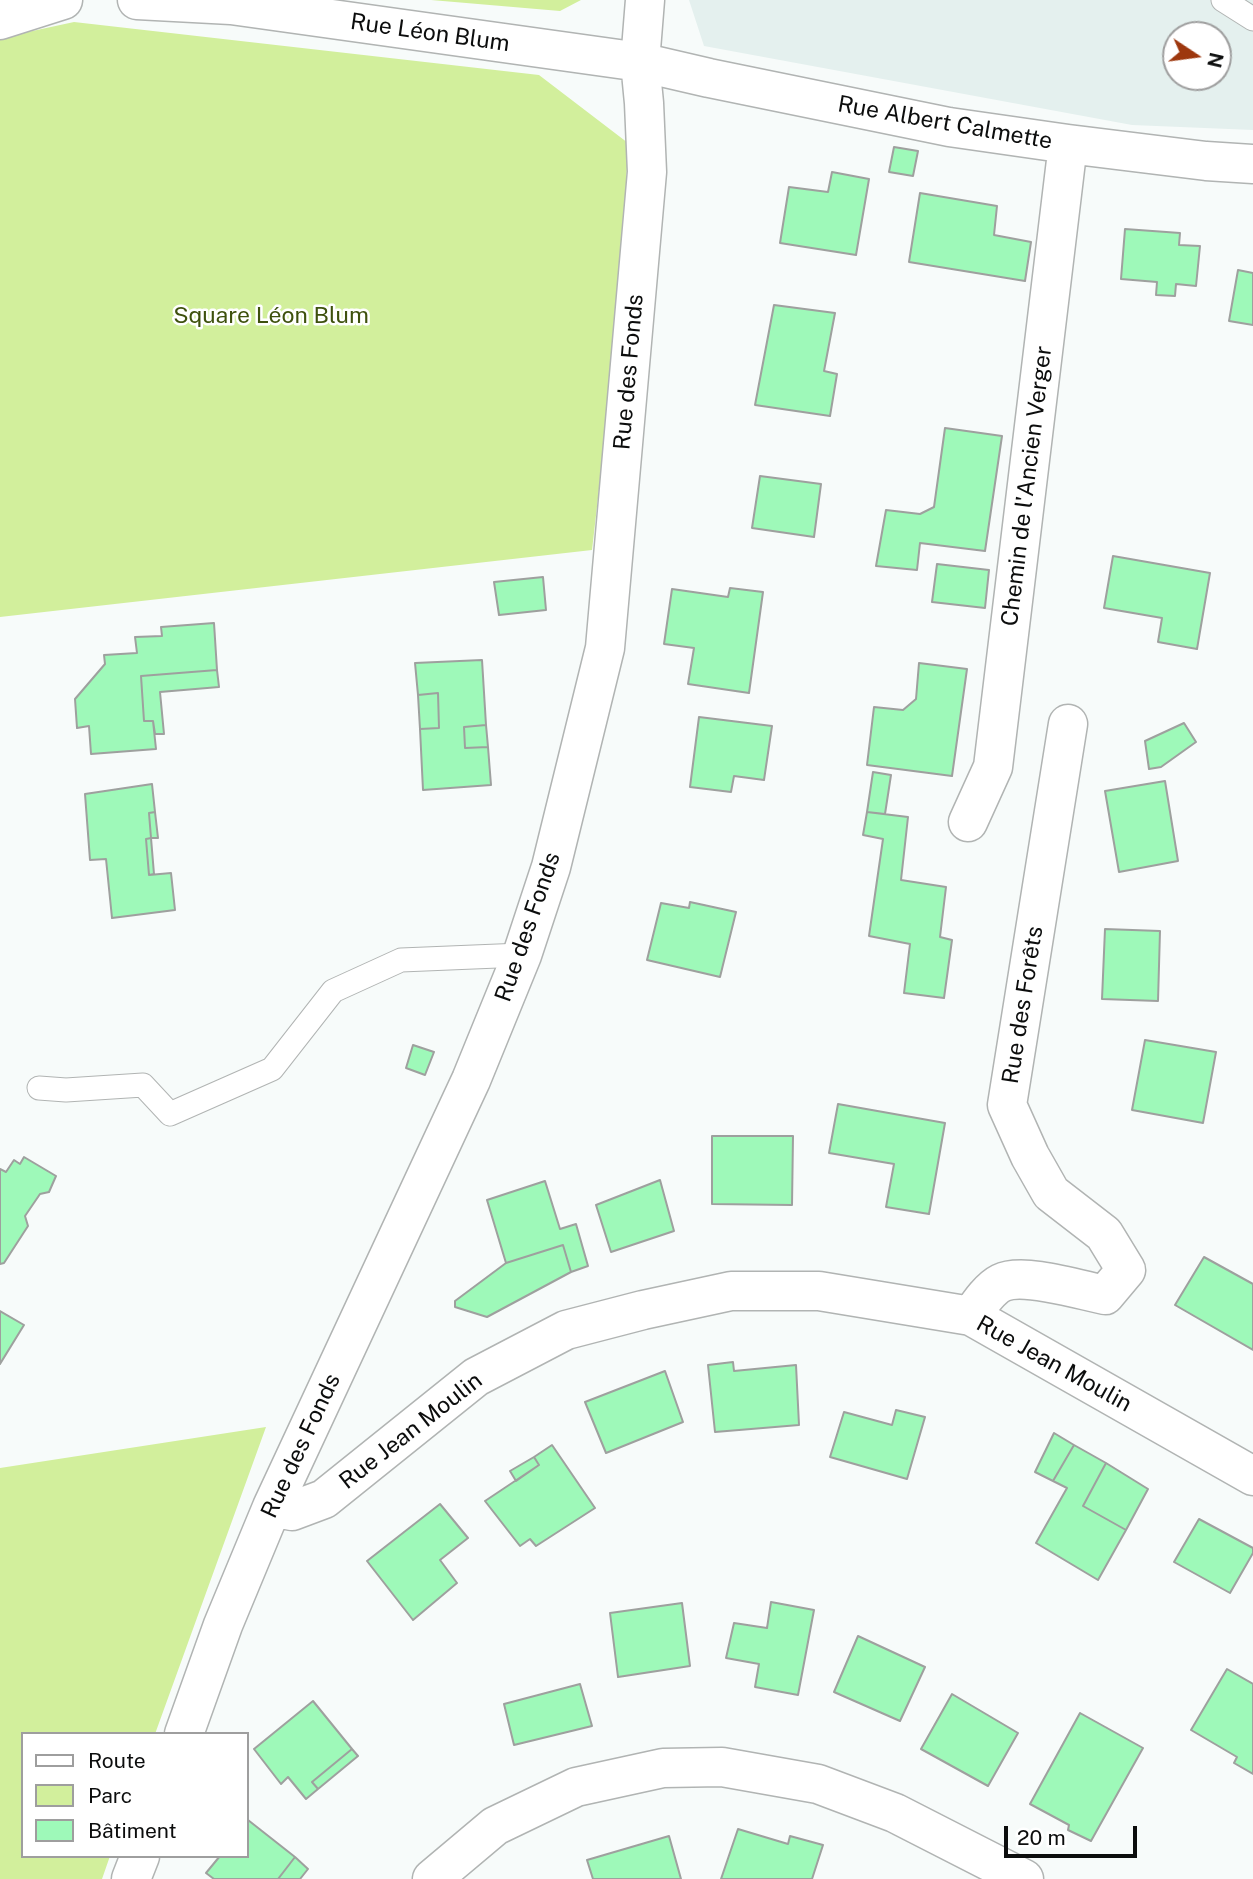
<!DOCTYPE html>
<html>
<head>
<meta charset="utf-8">
<style>
  body { margin:0 }
  #map { position:relative; width:1253px; height:1879px; overflow:hidden; background:#f7fbfa; font-family:"Public Sans",sans-serif }
  canvas { display:block }
  .legend { position:absolute; left:21px; top:1732px; width:228px; height:126px; box-sizing:border-box; background:#fff; border:2px solid #9e9e9e; margin:0; padding:9px 12px; list-style:none; font-size:21px; color:#0c0d0d }
  .legend li { display:flex; align-items:center; gap:14px; height:35px }
  .legend b { width:35px; border:2px solid #9e9e9e }
  .north { position:absolute; left:1162px; top:21px; width:70px; height:70px; box-sizing:border-box; background:#fff; border:2px solid #9e9e9e; border-radius:50%; rotate:103deg; font-size:19px; font-weight:700; line-height:28px; text-align:center; color:#0c0d0d }
  .north::after { content:''; display:block; margin:auto; width:24px; height:32px; background:#9d370e; clip-path:polygon(50% 0,100% 100%,50% 72%,0 100%) }
  .scale { position:absolute; left:1004px; top:1826px; width:133px; height:32px; box-sizing:border-box; border:4px solid #0c0d0d; border-top:0; padding-left:9px; font-size:21px; line-height:24px; white-space:nowrap; color:#0c0d0d; -webkit-text-stroke:5px #fff; paint-order:stroke }
</style>
</head>
<body>
<div id="map">
<canvas width="1253" height="1879"></canvas>
<ul class="legend">
<li><b style="height:9px;background:#fff"></b>Route</li>
<li><b style="height:19px;background:#d2ef9c"></b>Parc</li>
<li><b style="height:19px;background:#9ef9b9"></b>Bâtiment</li>
</ul>
<div class="north">N</div>
<div class="scale">20 m</div>
</div>
<script>
const g = document.querySelector('canvas').getContext('2d');
g.lineJoin = 'round';
function paint(path, color) {
  g.fillStyle = color;
  g.fill(path, 'evenodd');
}
function trace(path, color, width, dash) {
  g.strokeStyle = color;
  g.lineWidth = width;
  g.lineCap = dash ? 'butt' : 'round';
  g.setLineDash(dash || []);
  g.stroke(path);
}
function write(font, color, halo, rows, align = 'center') {
  g.font = font + ' "Public Sans",sans-serif';
  g.lineWidth = 5;
  g.setLineDash([]);
  g.textBaseline = 'middle';
  g.strokeStyle = halo;
  g.fillStyle = color;
  for (const [text, x, y, turn = 0] of rows) {
    g.save();
    g.translate(x, y);
    g.rotate((+turn || 0) * Math.PI / 180);
    g.textAlign = isNaN(turn) ? turn : align;
    if (halo) g.strokeText(text, 0, 0);
    g.fillText(text, 0, 0);
    g.restore();
  }
}
const built = new Path2D(`
  M689,0H1253V130L1132,125L704,46ZM1176,35H1218V77H1176Z`);
const green = new Path2D(`
  M431,0H581L560,11Z
  M74,22L539,75L628,143L621,298L592,550L0,617V38Z
  M266,1427L155,1734H23V1856H110L102,1879H0V1468Z`);
const building = new Path2D(`
  M894,147L918,151L913,176L889,172Z
  M832,172L869,179L856,255L780,243L789,187L828,192Z
  M920,193L997,206L994,235L1031,242L1025,281L909,262Z
  M1125,229L1180,233L1179,245L1200,246L1196,286L1176,284L1175,296L1156,295L1157,282L1121,279Z
  M1238,270L1253,273V325L1229,321Z
  M774,305L835,313L824,371L837,374L830,416L755,405Z
  M945,428L1002,436L985,551L920,543L917,570L876,566L886,510L920,514L934,507Z
  M760,476L821,484L814,537L752,528Z
  M1113,556L1210,573L1197,649L1158,642L1162,618L1104,608Z
  M937,564L989,570L985,608L932,602Z
  M543,577L546,610L499,615L494,582Z
  M730,588L763,592L749,693L688,684L694,648L664,644L672,589L728,597Z
  M214,623L217,670L141,676L144,721H153L156,749L91,754L89,726L77,728L75,699L105,664L104,655L137,653L135,637L162,636L161,627Z
  M482,660L486,725L464,727L465,748L488,747L491,785L423,790L420,729L439,728L438,693L418,695L415,663Z
  M919,663L967,669L952,776L867,765L874,707L903,710L916,699Z
  M217,670L219,687L160,692L164,734H155L153,721H144L141,676Z
  M438,693L439,728L420,729L418,695Z
  M699,717L772,726L764,780L734,776L731,792L690,787Z
  M1184,723L1196,742L1161,767L1149,769L1145,741Z
  M486,725L488,747L465,748L464,727Z
  M873,772L891,775L885,814L867,812Z
  M1165,781L1178,861L1119,872L1105,791Z
  M152,784L155,812L149,813L151,838L146,839L149,875L171,873L175,910L112,918L106,859L90,860L85,794Z
  M155,812L158,838H151L149,813Z
  M867,812L908,817L901,880L946,887L940,937L952,940L944,998L904,993L910,944L869,936L883,839L863,835Z
  M151,838L154,874L149,875L146,839Z
  M690,902L736,912L720,977L647,960L661,903L689,908Z
  M1105,929L1160,931L1158,1001L1102,999Z
  M1145,1040L1216,1052L1203,1123L1132,1110Z
  M413,1045L434,1052L425,1075L406,1068Z
  M838,1104L945,1123L929,1214L886,1207L894,1164L829,1153Z
  M712,1136H793L792,1205L712,1204Z
  M24,1157L56,1176L49,1192L40,1194L25,1216L28,1226L4,1263L0,1264V1169L6,1172L14,1160L20,1164Z
  M660,1180L674,1231L611,1252L596,1205Z
  M545,1181L560,1229L576,1224L588,1266L571,1272L563,1245L506,1263L487,1200Z
  M563,1245L571,1272L487,1317L455,1307V1301L506,1263Z
  M1204,1257L1253,1284V1350L1175,1305Z
  M0,1311L24,1325L0,1364Z
  M733,1362L734,1371L796,1365L799,1425L715,1432L708,1365Z
  M665,1371L683,1422L606,1453L585,1402Z
  M896,1410L925,1417L907,1479L830,1457L844,1412L892,1425Z
  M1054,1433L1074,1445L1053,1481L1035,1472Z
  M552,1445L595,1508L536,1546L530,1539L520,1546L485,1501L539,1465L534,1457Z
  M1074,1445L1106,1463L1083,1506L1126,1530L1098,1580L1036,1543L1067,1488L1053,1481Z
  M534,1457L539,1465L516,1481L510,1471Z
  M1106,1463L1148,1489L1126,1530L1083,1506Z
  M440,1504L468,1538L440,1560L457,1583L413,1620L367,1561Z
  M1199,1519L1253,1548V1553L1230,1593L1174,1562Z
  M771,1602L814,1610L798,1695L755,1687L759,1664L726,1658L734,1623L767,1628Z
  M682,1603L690,1666L618,1677L610,1613Z
  M858,1636L925,1667L900,1721L834,1692Z
  M1227,1669L1253,1684V1774L1234,1763L1237,1757L1191,1730Z
  M580,1684L592,1726L514,1745L504,1704Z
  M952,1694L1018,1733L988,1786L921,1749Z
  M313,1701L352,1749L312,1782L318,1789L306,1799L288,1777L281,1784L254,1749Z
  M1080,1713L1143,1748L1091,1841L1068,1830L1069,1825L1030,1804Z
  M352,1749L358,1756L318,1789L312,1782Z
  M248,1820L295,1857L278,1879H214L206,1873L220,1856H247Z
  M738,1829L788,1844L790,1836L823,1845L812,1879H721Z
  M669,1836L681,1879H593L587,1860Z
  M295,1857L308,1869L300,1879H278Z`);
const lane = new Path2D(`
  M1223,0L1253,19
  M39,1088L66,1090L143,1085L170,1114L272,1069L333,991L401,960L522,955`);
const street = new Path2D(`
  M137,0L231,5L640,62L709,78L949,127L1068,144L1206,161L1253,164
  M0,20L63,0
  M968,822L993,767L1068,144
  M971,1316C978,1306 989,1289 1001,1283C1023,1272 1080,1290 1105,1295L1126,1270L1104,1234L1051,1193L1030,1156L1007,1105L1068,724
  M272,1507L292,1511L324,1499L476,1377L566,1330L643,1310L731,1291H819L971,1316L1253,1476
  M184,1734L223,1625L272,1507L471,1080L522,955L551,867L605,648L647,172L644,103L640,62L645,0
  M131,1879L140,1856
  M432,1879L495,1826L576,1787L663,1768L722,1767L818,1784L895,1813L1024,1879`);
const streetNames = [
  ["Rue Léon Blum",430,33,8],
  ["Rue Albert Calmette",945,123,10],
  ["Rue des Fonds",629,372,-85],
  ["Chemin de l'Ancien Verger",1027,486,-83],
  ["Rue des Fonds",528,927,-71],
  ["Rue des Forêts",1023,1005,-81],
  ["Rue Jean Moulin",1054,1364,29],
  ["Rue Jean Moulin",411,1431,-38],
  ["Rue des Fonds",301,1446,-65]
];
const parkNames = [
  ["Square Léon Blum",271,316]
];
paint(built, '#e4f0ee');
paint(green, '#d2ef9c');
paint(building, '#9ef9b9');
trace(building, '#9ea09e', 2);
trace(lane, '#b1b4b3', 25);
trace(street, '#b1b4b3', 41);
trace(lane, '#fff', 23);
trace(street, '#fff', 38);
write('23px', '#0c0d0d', '#fff', streetNames);
write('23px', '#3e510d', '#fff', parkNames);
</script>
</body>
</html>
